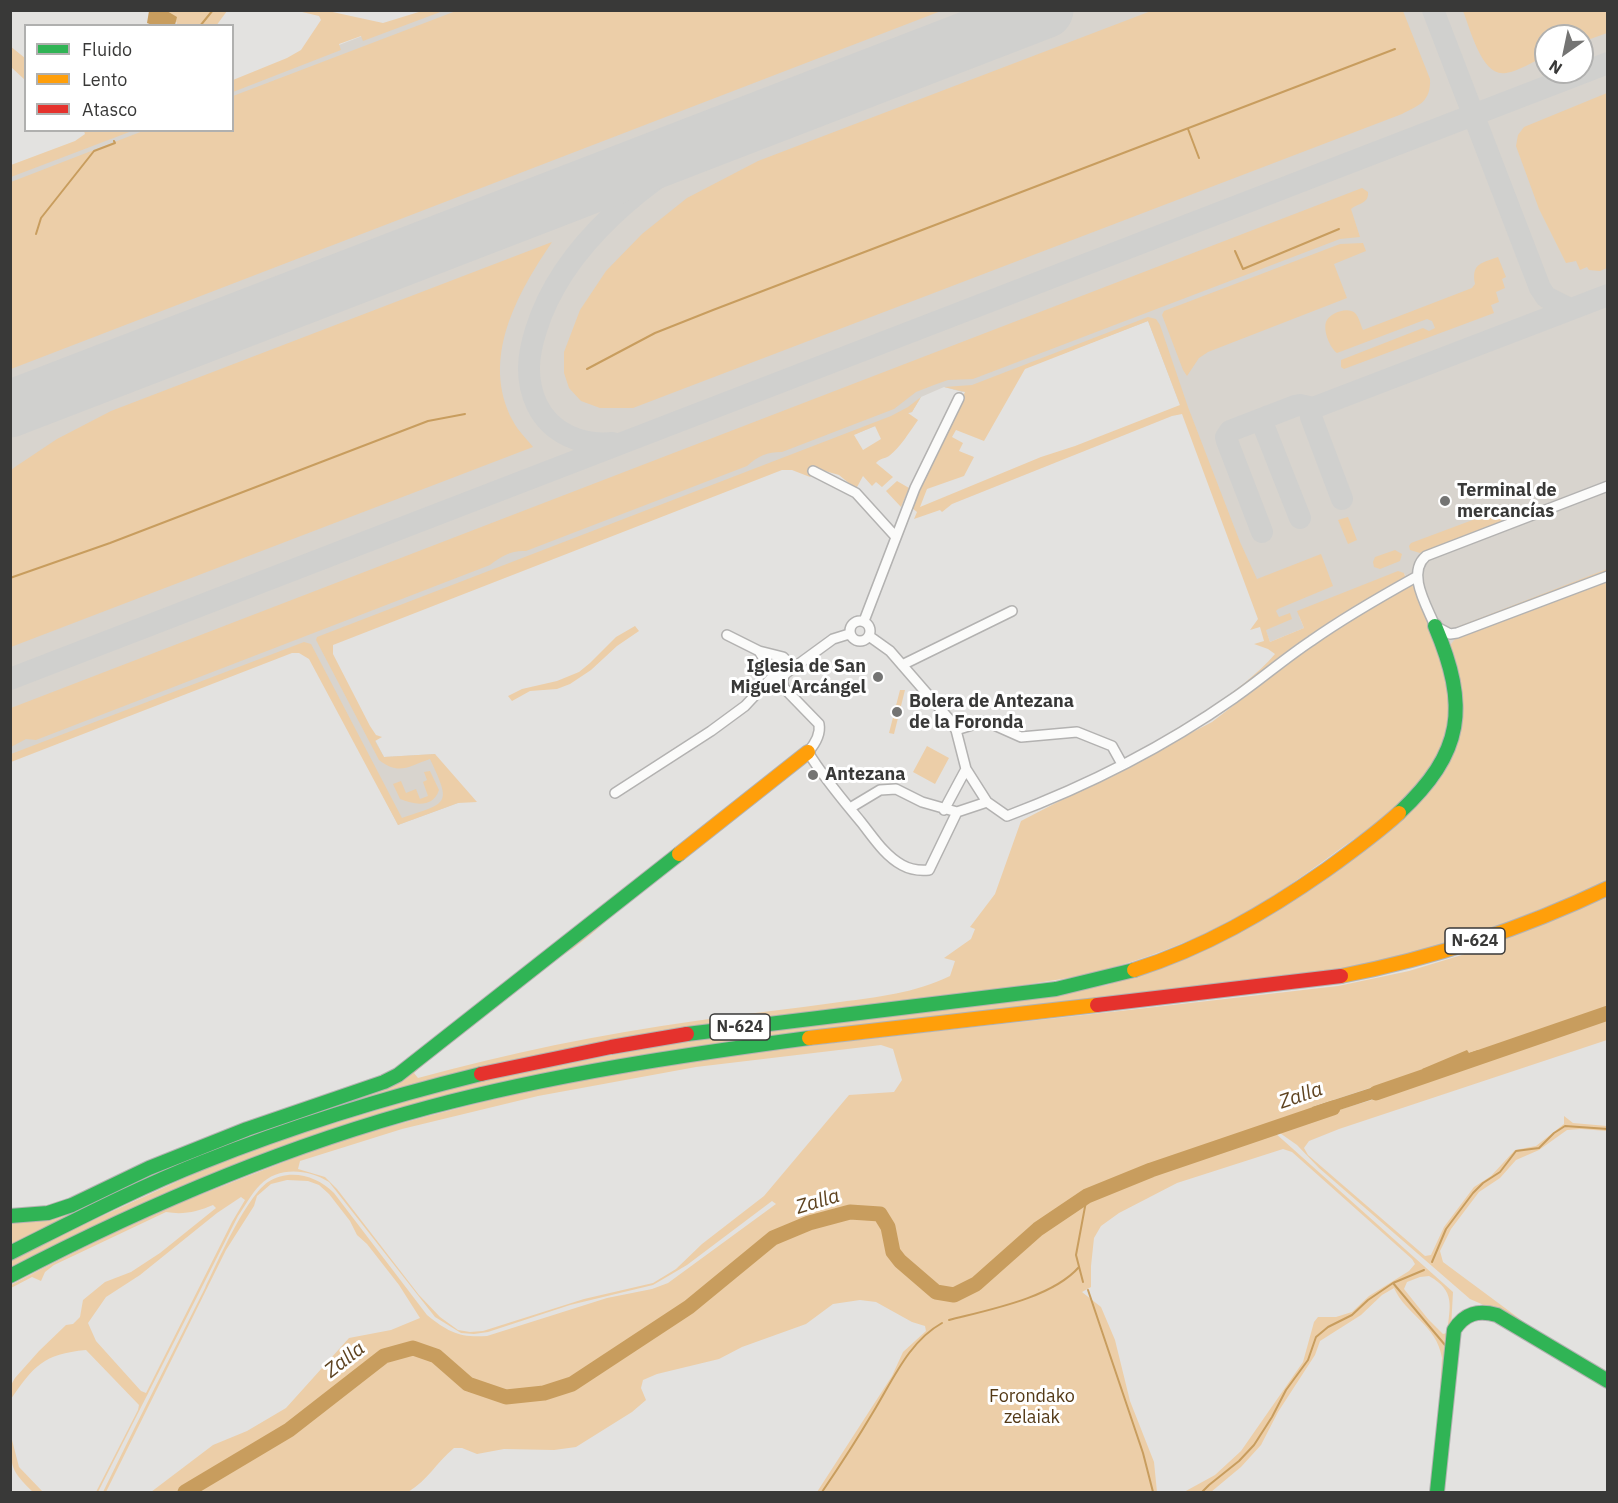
<!DOCTYPE html>
<html>
<head>
<meta charset="utf-8">
<style>
  body { margin:0 }
  #map { position:relative; width:1618px; height:1503px; overflow:hidden; background:#e3e2e0; font-family:"IBM Plex Sans",sans-serif }
  canvas { display:block }
  .frame { position:absolute; inset:0; border:12px solid #393938; pointer-events:none }
  .legend { position:absolute; left:24px; top:24px; width:210px; height:108px; box-sizing:border-box; background:#fff; border:2px solid #b0b0af; margin:0; padding:8px 10px; list-style:none; font-size:18px; color:#393938 }
  .legend li { display:flex; align-items:center; gap:12px; height:30px }
  .legend b { width:30px; border:2px solid #b0b0af }
  .north { position:absolute; left:1534px; top:24px; width:60px; height:60px; box-sizing:border-box; background:#fff; border:2px solid #b0b0af; border-radius:50%; rotate:213deg; font-size:16px; font-weight:700; line-height:24px; text-align:center; color:#393938 }
  .north::after { content:''; display:block; margin:auto; width:21px; height:27px; background:#747473; clip-path:polygon(50% 0,100% 100%,50% 72%,0 100%) }
</style>
</head>
<body>
<div id="map">
<canvas width="1618" height="1503"></canvas>
<div class="frame"></div>
<ul class="legend">
<li><b style="height:8px;background:#30b455"></b>Fluido</li>
<li><b style="height:8px;background:#ff9f0a"></b>Lento</li>
<li><b style="height:8px;background:#e5322d"></b>Atasco</li>
</ul>
<div class="north">N</div>
</div>
<script>
const g = document.querySelector('canvas').getContext('2d');
g.lineJoin = 'round';
function paint(path, color) {
  g.fillStyle = color;
  g.fill(path, 'evenodd');
}
function trace(path, color, width, dash) {
  g.strokeStyle = color;
  g.lineWidth = width;
  g.lineCap = dash ? 'butt' : 'round';
  g.setLineDash(dash || []);
  g.stroke(path);
}
function write(font, color, halo, rows, align = 'center') {
  g.font = font + ' "IBM Plex Sans",sans-serif';
  g.lineWidth = 6;
  g.setLineDash([]);
  g.textBaseline = 'middle';
  g.strokeStyle = halo;
  g.fillStyle = color;
  for (const [text, x, y, turn = 0] of rows) {
    g.save();
    g.translate(x, y);
    g.rotate((+turn || 0) * Math.PI / 180);
    g.textAlign = isNaN(turn) ? turn : align;
    if (halo) g.strokeText(text, 0, 0);
    g.fillText(text, 0, 0);
    g.restore();
  }
}
const built = new Path2D(`
  M427,11H1607V580L1456,639L1448,648L1437,646L1404,573L1341,607L1337,599L1299,616L1304,628L1270,642L1148,321L962,392L944,387L921,397L912,412L323,640L384,757L435,754L458,803L398,825L305,646L11,759V171L116,131L232,130L233,86ZM1546,36H1582V72H1546Z`);
const green = new Path2D(`
  M167,11H227L216,26L175,25L177,23Z
  M298,11H328L383,23L422,11H443L363,41L361,36L339,44L341,50L233,92V80L287,58L301,50L321,20L319,16Z
  M456,11H941L11,369V182L143,131L232,130L233,96Z
  M1151,11H1403L1430,79C1431,101 1420,105 1402,114L633,408H600L581,401L569,388L564,373V352L580,310L606,271L642,234L687,198L758,161Z
  M1463,11H1607V33L1582,42V36H1546V56C1534,61 1519,71 1506,73C1482,78 1470,28 1463,11Z
  M10,46L25,58V80L11,67Z
  M1607,93V268L1600,271L1589,270L1587,267L1580,270L1576,261L1566,263L1539,209L1516,146L1518,135L1524,127Z
  M84,131H132L11,177V165L75,141L85,134Z
  M1362,188L1368,192C1369,204 1358,203 1351,209L1360,237L1340,239L973,379L948,380L934,385L916,392L894,409L782,452C767,452 758,456 747,466L526,551C512,550 501,556 490,565L36,740L26,739L11,747V708Z
  M552,242C517,294 480,359 513,421C518,431 527,439 533,447L11,647L10,471L15,467L57,439L111,411Z
  M1363,243L1366,251L1334,264L1347,298L1208,352L1199,358L1187,376L1183,370L1162,315L1164,311L1340,244Z
  M1498,257L1506,277L1502,279L1505,288L1496,292L1499,302L1491,305L1494,313L1344,369L1341,367V360L1423,328L1429,331L1435,328L1432,321L1427,319L1337,353C1330,348 1323,331 1326,322C1329,313 1348,306 1355,313C1359,317 1361,326 1363,330L1472,288L1475,284C1471,263 1482,263 1498,257Z
  M1148,317L1156,319L1160,325L1188,407L1240,542L1257,579L1321,554L1333,586L1278,609L1276,611L1279,617L1290,613L1292,619L1266,630L1270,642L1304,628L1297,611L1398,571L1404,573L1406,579L1235,694L1132,759L1131,756C1176,728 1241,694 1275,654L1268,649L1254,644L1264,641L1260,627L1250,630L1258,619L1182,414L1172,416L952,504L942,512L940,510L914,519L917,512L912,508L913,500L965,392L944,387L972,385ZM1148,321L1180,405L1075,446L1041,457L920,507L927,489L964,476L974,457L959,451L963,443L952,437L956,430L984,441L1025,369Z
  M921,397L912,412L908,413L918,420C910,431 900,448 889,456C884,459 880,458 876,463L893,477L882,487L876,482L872,486L863,476L856,489L839,475L818,469L810,477L792,470H782L333,645V654L370,726L376,735L382,737L375,741L384,757L435,754L477,802L458,803L398,825L309,659L299,653H292L11,762V754L304,642L311,644L402,818C448,802 452,806 430,759C408,766 400,776 379,760L316,640L317,637L891,416L908,407ZM875,426L881,439L863,450L854,435Z
  M897,481L909,488L901,507L886,491Z
  M1494,512L1500,513L1502,517L1501,522L1420,553L1410,550L1409,546L1411,543Z
  M1348,517L1357,540L1348,544L1338,520Z
  M1395,550L1402,554L1400,561L1380,569L1374,567L1373,562L1375,557Z
  M1607,569V573L1459,631L1449,630Z
  M1607,580V881L1601,885L1478,934L1376,964L465,1091L11,1269V1261L54,1238L209,1167L283,1139L463,1084L674,1043L1108,985L1360,852L1454,747L1448,648L1455,639Z
  M1408,584L1413,586C1428,623 1453,672 1451,712C1449,737 1436,764 1421,783C1401,807 1366,831 1340,849C1299,879 1259,908 1213,930C1170,950 1126,965 1080,976L409,1085L11,1245V1220L117,1186L379,1089L755,799L757,802C716,834 674,865 634,897C610,916 589,939 563,955L423,1065L414,1073L418,1078C509,1053 601,1034 695,1021C743,1014 791,1009 840,1002C878,997 915,993 950,976L955,961L944,958L971,939L975,929L970,927L995,894L1021,821L1212,722L1322,637Z
  M635,626L639,631L617,646L591,670L570,684L557,689L530,691L512,701L508,696L522,689L557,681L579,672L590,663L616,637Z
  M900,690H905L894,734L889,733Z
  M927,746L949,758L935,784L913,772Z
  M430,771L439,790C433,808 415,805 400,799L393,784L401,781L406,793L416,789L420,799L428,796L423,782L427,780L424,772Z
  M1607,896V1040L1339,1129L1309,1141L1304,1148L1308,1155L1425,1256L1431,1255L1444,1227L1474,1187L1491,1176L1515,1150L1536,1146L1564,1124V1116L1573,1123L1607,1126V1131L1581,1129L1567,1130L1539,1150L1516,1160L1500,1178L1479,1192L1451,1229L1440,1251L1443,1262L1532,1328L1600,1369L1607,1371V1376L1486,1306L1470,1299L1319,1168L1297,1145L1277,1131L1274,1132L1453,1292L1451,1328L1436,1453L1442,1358C1437,1325 1406,1315 1394,1288L1382,1295L1361,1315L1320,1341L1315,1355L1278,1412L1261,1445L1241,1467L1211,1492H1184L1215,1475L1241,1451L1303,1362L1314,1322L1318,1317H1336L1352,1312L1369,1296L1409,1271L1415,1264L1412,1259L1292,1152L1283,1149L1177,1183L1119,1213L1101,1226L1094,1238L1091,1266V1287L1082,1292L1101,1307L1115,1340L1130,1401L1154,1462L1157,1492H817L892,1376L903,1352L926,1331L925,1326L912,1322L876,1302L860,1300L833,1304L806,1324L742,1347L719,1359L657,1374L643,1380L641,1388L646,1400L632,1412L576,1447L554,1450L504,1449L477,1454L462,1448H454C436,1463 428,1480 408,1492H151L213,1445L247,1431L286,1408L349,1338L391,1330L420,1318L399,1285L367,1244L357,1235L350,1221L329,1194L319,1185L308,1181L287,1180L271,1184L257,1196L254,1206L226,1250L106,1492H103C136,1424 171,1356 205,1288C217,1263 246,1197 268,1182C290,1168 317,1176 334,1193L427,1315C448,1332 460,1338 487,1336L607,1298L652,1289L668,1283L776,1204L772,1201L687,1265L653,1285L570,1305L488,1332L474,1334L461,1333L435,1317L329,1182C308,1169 278,1166 260,1185C251,1194 245,1206 238,1216L98,1492H96L138,1410L139,1405L86,1350C43,1354 34,1366 11,1399V1385L15,1378L39,1351L66,1325L73,1324L80,1317L83,1300L105,1282L131,1272L160,1253L216,1208L213,1205C197,1212 183,1215 166,1212L54,1265L45,1272L41,1281L32,1277L11,1288V1285C100,1238 192,1194 287,1160C340,1140 396,1124 452,1110C605,1069 763,1051 920,1033C1060,1018 1199,1002 1338,986L1409,971L1465,954ZM881,1045L893,1049L902,1080L894,1092L849,1095L764,1196L702,1244L676,1269L653,1283L584,1299L483,1331L470,1332L458,1330L440,1317L419,1295L337,1189L325,1177L298,1169L300,1161L402,1129L538,1096L696,1067ZM1394,1080L1395,1093L1315,1117L1312,1107ZM241,1197L245,1200L232,1222L146,1393L141,1391L96,1341L88,1323L106,1297L140,1275L217,1213ZM1429,1276C1456,1291 1450,1306 1447,1333L1443,1334L1428,1319L1404,1289L1407,1282L1420,1277Z
  M11,1436L19,1467L43,1492H33C11,1471 10,1466 11,1436Z`);
const water = new Path2D(`
  M149,11H167L177,17L175,25H152L147,23Z
  M1467,1050L1469,1053L1478,1050L1487,1057L1428,1076L1422,1069Z
  M1395,1080L1393,1086L1395,1092L1315,1118L1312,1107Z`);
const stream = new Path2D(`
  M200,26L213,10
  M1188,129L1199,158
  M36,234L41,218L94,151L115,143L114,141
  M1235,251L1243,269L1339,229
  M587,369L655,333L713,310L1395,49
  M10,578L110,543L428,421L465,414
  M1432,1262L1446,1229L1473,1193L1483,1183L1500,1172L1516,1151L1539,1148L1554,1133L1565,1126L1608,1129
  M1083,1282L1076,1255L1087,1196
  M1393,1283L1445,1345
  M1088,1290L1143,1453L1153,1492
  M949,1320C988,1310 1052,1298 1079,1267
  M822,1492C839,1467 856,1441 872,1414C892,1382 908,1342 942,1323
  M1202,1492L1209,1485L1239,1461L1254,1445L1272,1417L1286,1390L1308,1360L1316,1337L1328,1327L1352,1315L1368,1300L1393,1283L1424,1270`);
const river = new Path2D(`
  M1376,1093L1608,1013
  M185,1492L289,1430L384,1356L413,1348L436,1356L468,1384L506,1397L544,1393L572,1384L689,1307L773,1238L809,1223L850,1212L880,1214L888,1227L893,1252L900,1261L936,1292L954,1295L976,1284L1038,1229L1087,1196L1151,1170L1333,1108`);
const taxiway = new Path2D(`
  M1433,10L1540,288L1546,297L1570,309
  M1313,408L1311,417L1342,499
  M1268,416L1264,423V427L1300,518
  M613,443C582,446 551,434 537,405C525,379 528,355 536,330C562,245 649,175 726,137C745,128 765,120 784,111
  M1262,532L1227,441L1226,437L1230,431L1295,406L1300,405L1313,408L1608,295
  M10,679L1608,63`);
const runway = new Path2D(`
  M10,409L1045,10`);
const street = new Path2D(`
  M813,471L856,493L895,536
  M1608,486L1426,556C1406,573 1427,606 1435,626L1450,634L1457,633L1608,576
  M850 631a10 10 0 1 1 20 0a10 10 0 1 1-20 0Z
  M864,621L915,488L959,398
  M849,634L833,639L785,674L782,681L784,688L819,724C821,735 815,744 808,752C823,777 842,799 861,822C873,837 885,856 902,865C911,870 919,871 929,870L957,812L987,802
  M727,635L759,651L783,657L794,668
  M869,636L890,651L949,719L956,730L966,769L987,802L1007,816C1087,786 1164,747 1234,698C1260,680 1284,659 1311,641C1345,617 1380,597 1416,577
  M759,651L774,675L778,678
  M902,665L1012,611
  M956,730L985,721L1021,737L1077,732L1112,746L1122,764
  M615,793L711,731L745,706L774,675
  M850,808L880,790L896,789L922,802L957,812
  M944,810L966,769`);
const fast = new Path2D(`
  M1399,813C1464,752 1469,707 1435,626
  M687,1034L1056,989L1134,970
  M10,1216L48,1213L72,1205L149,1168L247,1129L384,1082L398,1075L679,854
  M10,1253C74,1221 137,1188 203,1162C293,1126 387,1097 481,1074
  M10,1276C144,1206 284,1146 430,1107C555,1074 682,1055 809,1038
  M1437,1492L1454,1330C1465,1313 1478,1310 1497,1315L1608,1381`);
const slow = new Path2D(`
  M679,854L808,752
  M1134,970C1204,948 1266,912 1326,870C1351,852 1376,834 1399,813
  M1341,976C1434,958 1522,929 1608,888
  M809,1038L1097,1005`);
const jam = new Path2D(`
  M1097,1005L1341,976
  M481,1074L611,1047L687,1034`);
const markers = [
  [1445,501,6,"#747473"],
  [878,677,6,"#747473"],
  [897,712,6,"#747473"],
  [813,775,6,"#747473"]
];
const shields = [
  [1475,941,60],
  [740,1027,60]
];
const shieldNames = [
  ["N-624",1475,941],
  ["N-624",740,1027]
];
const poiNames = [
  ["Terminal de",1457,491],
  ["mercancías",1457,512],
  ["Iglesia de San",866,667,"right"],
  ["Miguel Arcángel",866,688,"right"],
  ["Bolera de Antezana",909,702],
  ["de la Foronda",909,723],
  ["Antezana",825,775]
];
const parkNames = [
  ["Forondako",1032,1397],
  ["zelaiak",1032,1418]
];
const waterNames = [
  ["Zalla",1301,1096,-19],
  ["Zalla",818,1202,-17],
  ["Zalla",345,1360,-38]
];
paint(built, '#d8d4ce');
paint(green, '#eccea8');
paint(water, '#c89d5e');
trace(stream, '#c89d5e', 2);
trace(river, '#c89d5e', 15);
trace(taxiway, '#d0d0ce', 22);
trace(runway, '#d0d0ce', 57);
trace(street, '#b3b2b1', 12);
trace(fast, '#b3b2b1', 16);
trace(slow, '#b3b2b1', 16);
trace(jam, '#b3b2b1', 16);
trace(street, '#fbfbfa', 9);
trace(fast, '#30b455', 14);
trace(slow, '#ff9f0a', 14);
trace(jam, '#e5322d', 14);
for (const [x, y, r, color] of markers) {
  const dot = new Path2D();
  dot.arc(x, y, r, 0, 2 * Math.PI);
  g.fillStyle = color;
  g.fill(dot);
  trace(dot, '#fff', 2);
}
for (const [x, y, w] of shields) {
  const box = new Path2D();
  box.roundRect(x - w / 2, y - 13, w, 26, 4.5);
  g.fillStyle = '#fff';
  g.fill(box);
  trace(box, '#393938', 1.5);
}
write('bold 16px', '#393938', null, shieldNames);
write('bold 18px', '#393938', '#fff', poiNames, 'left');
write('18px', '#533916', '#fff', parkNames);
write('italic 20px', '#5e4320', '#fff', waterNames);
</script>
</body>
</html>
